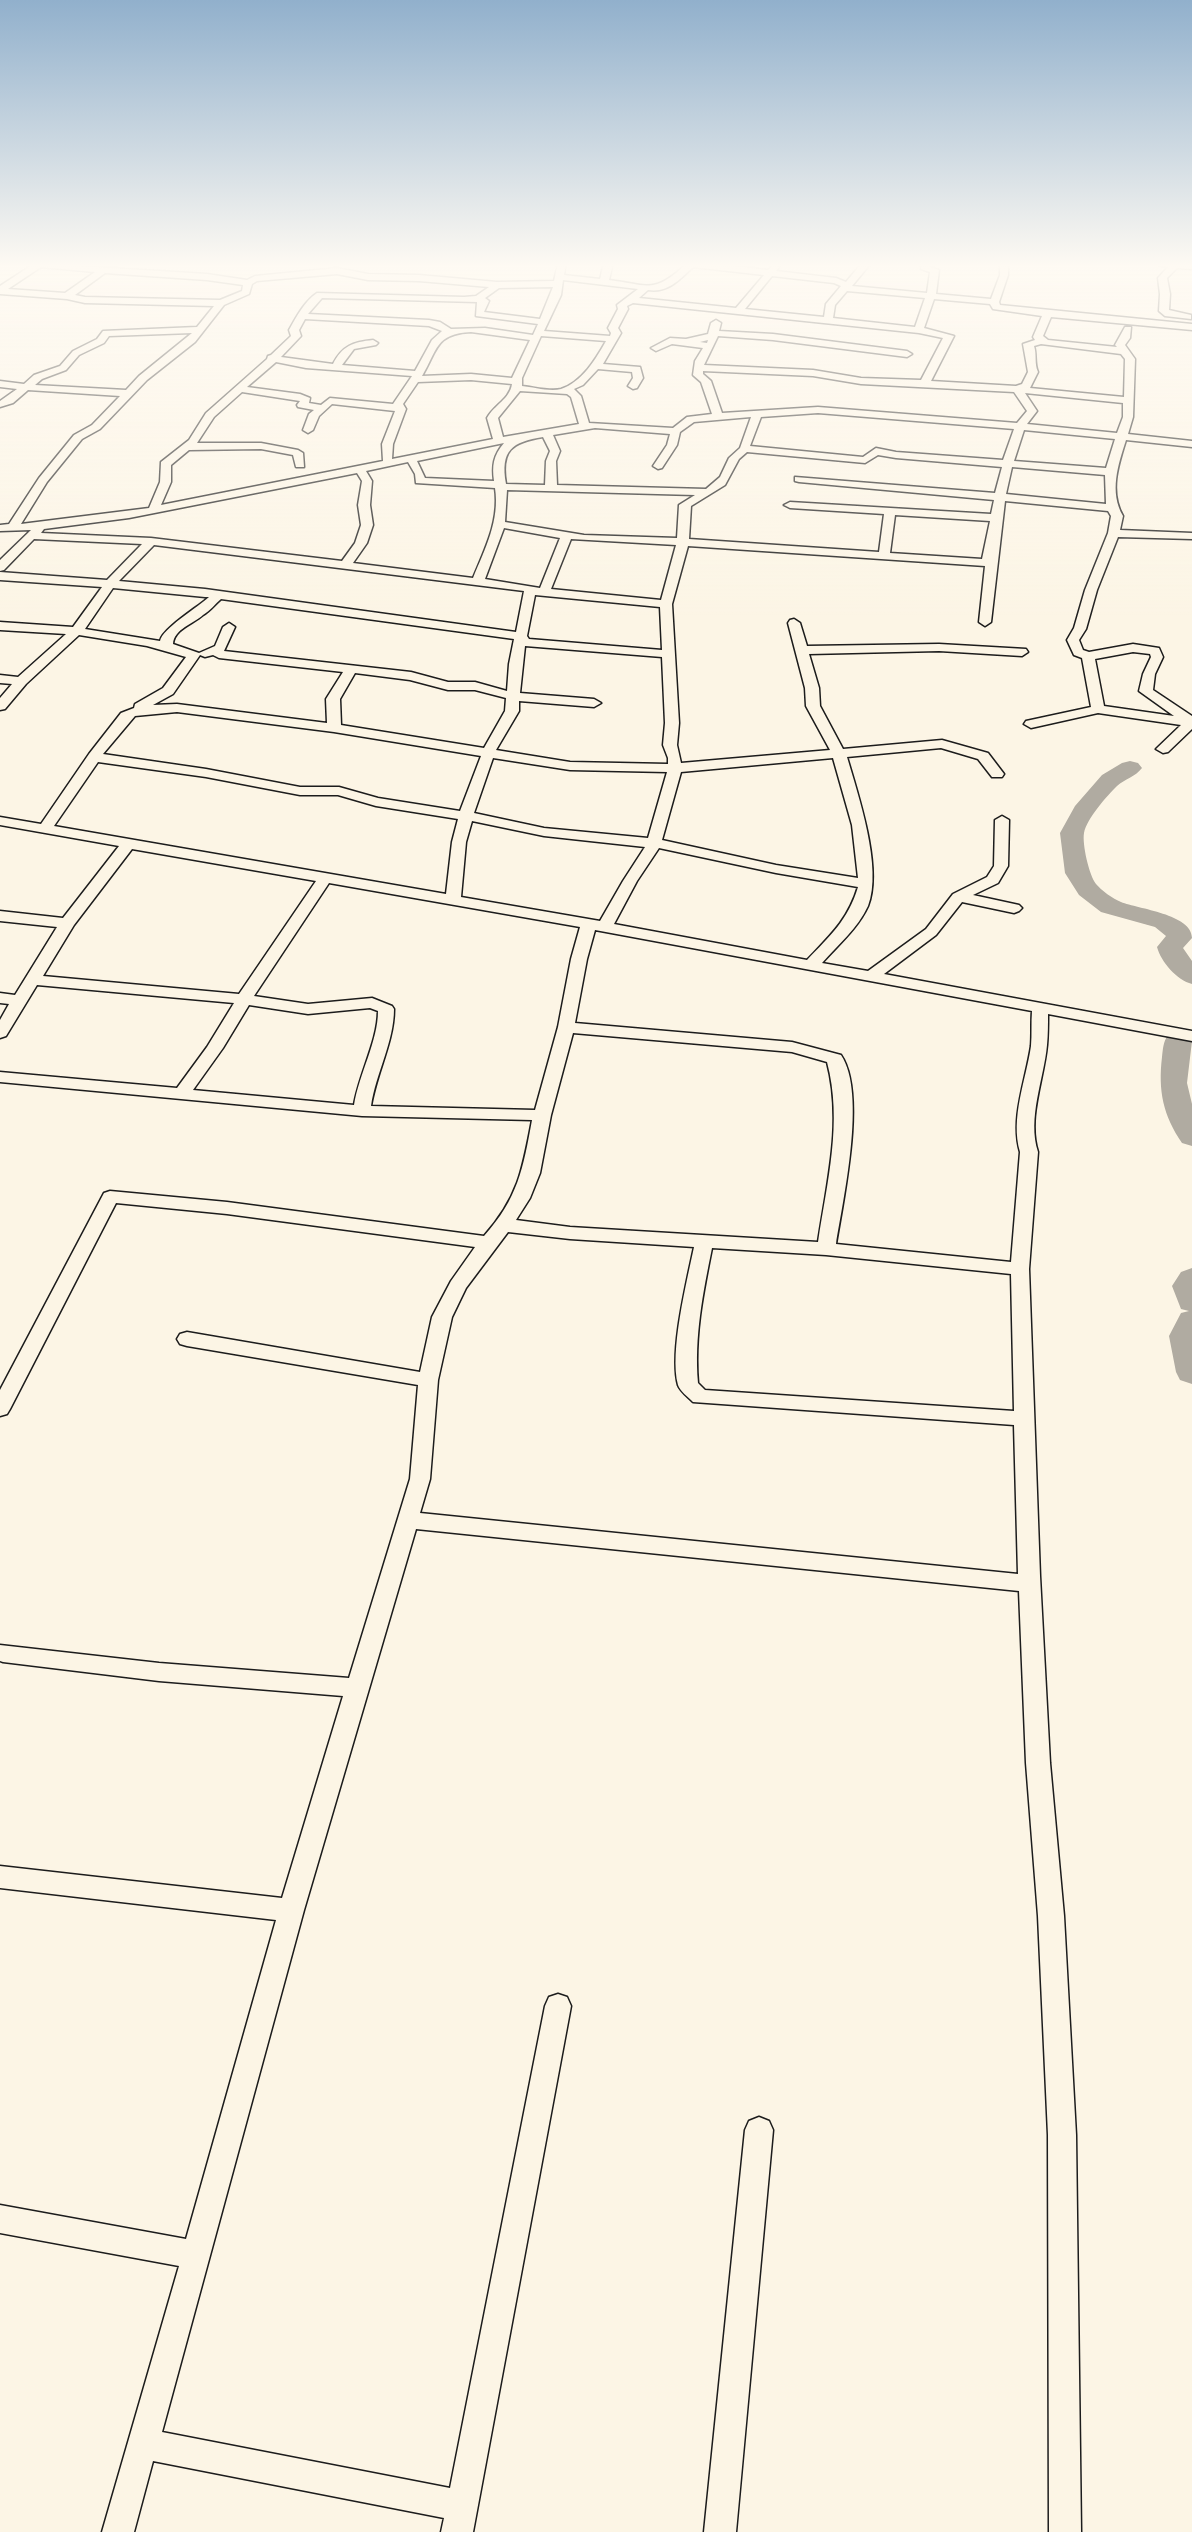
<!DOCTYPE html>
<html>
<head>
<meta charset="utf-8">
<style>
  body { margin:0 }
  canvas { display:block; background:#fcf5e5 }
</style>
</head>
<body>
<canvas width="1192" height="2532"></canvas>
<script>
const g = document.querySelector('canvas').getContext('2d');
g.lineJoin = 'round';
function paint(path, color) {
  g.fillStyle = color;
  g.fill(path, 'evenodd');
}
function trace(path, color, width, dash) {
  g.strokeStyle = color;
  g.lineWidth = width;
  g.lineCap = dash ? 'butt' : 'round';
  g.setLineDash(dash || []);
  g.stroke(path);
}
const river = new Path2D(`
  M1130,761L1138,763L1142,768C1135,777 1125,779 1117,786C1107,796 1087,818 1084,833C1082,844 1089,875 1096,884C1101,890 1113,899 1121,902C1138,909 1192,914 1192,938L1183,948L1192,961V984C1177,980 1161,962 1157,947L1166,936L1155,927L1101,912L1079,895L1065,873L1060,833L1075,806L1102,775L1122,763Z
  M1178,1033L1188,1035L1192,1041L1187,1083L1192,1104V1146L1182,1143C1163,1115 1158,1091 1162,1057C1163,1049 1163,1042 1168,1035Z
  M1192,1268V1384L1180,1380L1176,1372L1169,1336L1181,1313L1189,1311L1181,1309L1172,1286L1181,1272Z`);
const street = new Path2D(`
  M31,263L207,274L247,280L255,276L337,268L368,274L419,275L497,282L554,281L558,263H566L564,275L600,279L604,263H613L609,280C648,285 653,294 684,266L680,263H709L768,270L775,264L779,267L776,271L836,278L846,282L862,263H871L852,286L927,293L930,272L921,269L922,263H931L930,267L939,270L936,294L991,299L1000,275V263H1008V275L999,302L1000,305L1192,324V330L1051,317L1043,336L1048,340L1117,347L1115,345L1125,327H1131L1130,338L1125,345L1135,359L1133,417L1128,434L1192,441V447L1126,440C1118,465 1109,492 1123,516L1120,530L1192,533V539L1118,537L1097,590L1086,629L1079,640L1083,650L1089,652L1133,644L1159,648L1163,657L1155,674L1153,690L1192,716V729L1168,752L1163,753L1156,749L1181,725L1098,713L1031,728L1024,724L1026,721L1091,707L1082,658L1074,655L1067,640L1074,628L1085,590L1108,533L1111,516L1108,511L1005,501L991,622L985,626L979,622L985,566L688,546L672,604L679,723L677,745L681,763L830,750L806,706L805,688L788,623L790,620L794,619L800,623L807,646L939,644L1026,649L1028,652L1022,656L939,651L809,654L819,688L820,706L843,749L942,740L988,753L1004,774L1002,777H992L978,759L941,748L847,757C858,795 883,868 868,906C858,928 838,945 822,963L868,971L926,929L953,894L987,877L994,866L995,820L1002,816L1009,820L1008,866L998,883L973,895L1019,905L1022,908L1019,911L1014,913L962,902L936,935L884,974L1192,1031V1041L1048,1014C1048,1024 1048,1035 1047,1045C1044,1079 1027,1118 1038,1152L1029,1269L1040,1576L1050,1763L1064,1916L1076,2135L1081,2532H1049L1048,2135L1038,1916L1026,1763L1019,1591L416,1529L304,1910L162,2432L450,2488L545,2006L549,1997L558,1994L567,1997L571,2006L473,2532H441L444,2518L153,2461L134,2532H102L179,2266L0,2233V2205L186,2239L276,1920L0,1888V1866L282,1898L343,1696L159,1681L3,1662L0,1661V1645L159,1663L349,1678L410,1479L418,1385L187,1346L180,1344L177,1339L180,1334L187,1332L420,1372L432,1317L451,1281L475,1247L227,1214L116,1203L10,1409L7,1414L0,1416V1390L104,1193L110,1191L227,1202L484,1236C518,1198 523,1169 532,1120L362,1116L0,1082V1072L177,1088L207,1047L234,1003L37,985L6,1036L0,1038V1020L9,1004L0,1003V993L15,995L57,927L0,921V911L63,918L119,846L0,825V817L41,824L89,754L121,713L134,708L135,704L163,688L186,657L147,646L79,635L26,684L5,709L0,710V698L12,684L0,683V675L18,677L66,634L0,630V622L73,627L102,587L0,580V572L107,580L142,544L34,539L4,570L0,571V560L31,530L0,531V525L9,524L39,478L74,435L92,425L120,396L28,390L13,403L0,407V401L17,389L0,387V381L24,384L34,375L60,366L73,351L97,339L103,331L197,327L214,306L85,303L67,299L0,294V286L32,265ZM41,267L95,272L65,293L8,289ZM693,267L764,275L736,308L639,298L648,290C668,293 679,280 693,267ZM105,273L207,280L243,285L242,291L220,300L85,297L75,295ZM337,274L368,280L419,281L489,287L476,296L464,297L317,293C304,302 297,316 289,330L291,336L271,355L268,356L267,359L206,413L189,440L161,462L160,482L149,508L21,524L47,482L82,439L100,429L147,380L195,342L224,305L249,294L252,284L257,281ZM772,276L834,283L841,286L826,304L824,317L745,309ZM563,280L638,289L617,305L618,309L608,328L611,333L610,336L544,331L561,295ZM553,287L540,319L484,312L489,301L485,298L499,288ZM847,291L925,298L915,327L833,318L835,305ZM322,298L477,302L476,316L538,324L533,335L485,328L451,329L440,322L429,320L308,314ZM934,299L990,304L993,309L1042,316L1033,337L1035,340L1023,344L1028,372L1022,384L1016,386L931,381L954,336L924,328ZM633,303L919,333L943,338L921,380L861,378L813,370L704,365L718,336L773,340L907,357L912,354L907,351L773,334L719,331L721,323L716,320L711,323L708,334L686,339L670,338L651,348L656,351L672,344L703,348L695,361L693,375L701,382L712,414L687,417L673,428L589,423L581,396L574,389L583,385L598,369L632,372L633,378L628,386L633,389L637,388L643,378L640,367L603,364L621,333L618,328L628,309L627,306ZM305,319L429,326L442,331L432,340L415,371L342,365L354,349L376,345L378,343L373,340C353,342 342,346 333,364L281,357L301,336L299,330ZM471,332L530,340L512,378L471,374L422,376C438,349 435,334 471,332ZM192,333L139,376L126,390L35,385L42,379L66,370L79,355L104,343L109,336ZM541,336L606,341C596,359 582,382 561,389C550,392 533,387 522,386V378ZM708,340L707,343L700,342ZM1041,344L1121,354L1125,359L1124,397L1030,388L1038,372C1034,363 1037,355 1034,346ZM276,362L306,368L412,376L393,404L330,398L321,405L309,403L310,398L300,394L247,387ZM703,371L813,376L861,384L1014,392L1027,411L1017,423L818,407L722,413L711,381L703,374ZM471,380L512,384C510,399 494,405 487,418L493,439L392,459L393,444L406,409L403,404L418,382ZM520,391L567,394L571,397L579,424L503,437L498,418ZM242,392L300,401L297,405L298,407L314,410L309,414L303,430L308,433L313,430L319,416L332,404L395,411L382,444L383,461L161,505L171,482V465L189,450L261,449L293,455L296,467H304L303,453L298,450L261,443H197L214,417ZM1025,393L1123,403V417L1117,433L1027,424L1037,411ZM818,413L1014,429L1003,460L896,452L876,448L863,457L750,446L761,417ZM751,417L740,448L729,458L720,477L706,489L557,485L556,461L560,451L553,435L595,428L670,434L667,445L653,466L658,469L662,468L677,445L680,432L694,422ZM1024,430L1115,439L1106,468L1014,461ZM543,437L550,451L546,461L545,485L506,484C500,450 512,442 543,437ZM504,443C493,456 492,466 494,481L425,478L417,461ZM747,452L865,463L878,455L896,458L1002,467L995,493L795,477V481L799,482L994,500L991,514L790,502L784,505L790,508L884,514L879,552L689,539L691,506L725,485L739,459ZM408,462L415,474L416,483L495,488C500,520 485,549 473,578L353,563L367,543L373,525L370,505L372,481L366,471ZM1012,467L1105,475L1106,504L1006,494ZM357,473L362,481L358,505L361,525L355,543L342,561L151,538L41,533L44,529L129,518ZM507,490L695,495L679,505L677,538L584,535L505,522ZM895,515L990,521L982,559L890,553ZM504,528L560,538L540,588L485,579ZM571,539L676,545L661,600L551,589ZM154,545L524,591L516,632L205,589L119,581ZM113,588L205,597H209C198,607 162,629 160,641L85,629ZM535,595L660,607L662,650L529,639L527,636ZM221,599L514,639L509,664L507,691L475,682H448L411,672L224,651L235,627L229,623L223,627L215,646L199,653L173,644C174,629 193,624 203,615C210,611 215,604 221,599ZM525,646L662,657L665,723L663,745L668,758V764L570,762L496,750L519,711V701L594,707L601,703L594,699L520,693ZM1133,652L1150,654L1151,657L1143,674L1139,691L1174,716L1104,706L1095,659ZM200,655L205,657L213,655L219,658L343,672L326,699L327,723L177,704L153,705L173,694ZM355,673L410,680L448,690H475L506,698L505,711L484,748L341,725L340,699ZM177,712L334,732L481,756L460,811L378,798L339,787H300L206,769L103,754L135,716ZM493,758L570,770L667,772L648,838L544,828L474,813ZM833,758L852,825L858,878L776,865L662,840L681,772ZM98,762L206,777L300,795H338L376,806L458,819L452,842L446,894L54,826ZM472,821L544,836L645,847L623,881L600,921L461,897L466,842ZM659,848L776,873L858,887C848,920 830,936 807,960L614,924L637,881ZM132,849L316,881L239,994L43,976L74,925ZM329,883L580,927L571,959L558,1027L535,1110L371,1106C376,1073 394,1042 394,1009L392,1006L372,998L308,1004L254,996ZM595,930L1032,1011C1031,1023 1032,1034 1031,1046C1026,1080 1010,1118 1020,1152L1011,1262L836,1244C843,1200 867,1093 841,1055L792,1042L575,1023L587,959ZM249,1005L308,1014L370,1008L378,1011C378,1041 359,1074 354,1105L193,1090L223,1048ZM573,1033L792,1052L827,1062C843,1122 827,1182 818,1242L570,1227L516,1220L530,1198L540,1173L551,1115ZM508,1232L570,1239L694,1247C687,1281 669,1352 678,1385C680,1391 688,1397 693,1402L1014,1425L1018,1574L420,1513L430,1479L438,1380L452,1317L466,1288ZM712,1248L826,1255L1011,1274L1014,1411L705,1390L698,1383C694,1337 703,1293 712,1248Z
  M1159,263H1192V269L1177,268L1167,278L1170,294L1169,310L1191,315V319L1165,316L1159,311L1160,294L1158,278L1168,267L1160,266Z
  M759,2117L769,2121L773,2130L736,2532H704L745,2130L749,2121Z`);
paint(river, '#b0aba1');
trace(street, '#1c1c1c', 3);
paint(street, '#fcf5e5');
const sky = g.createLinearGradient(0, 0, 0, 618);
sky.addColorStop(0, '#91b0cc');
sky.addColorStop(0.43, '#fefaf3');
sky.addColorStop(1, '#fefaf300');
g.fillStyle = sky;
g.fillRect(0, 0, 1192, 618);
</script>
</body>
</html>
